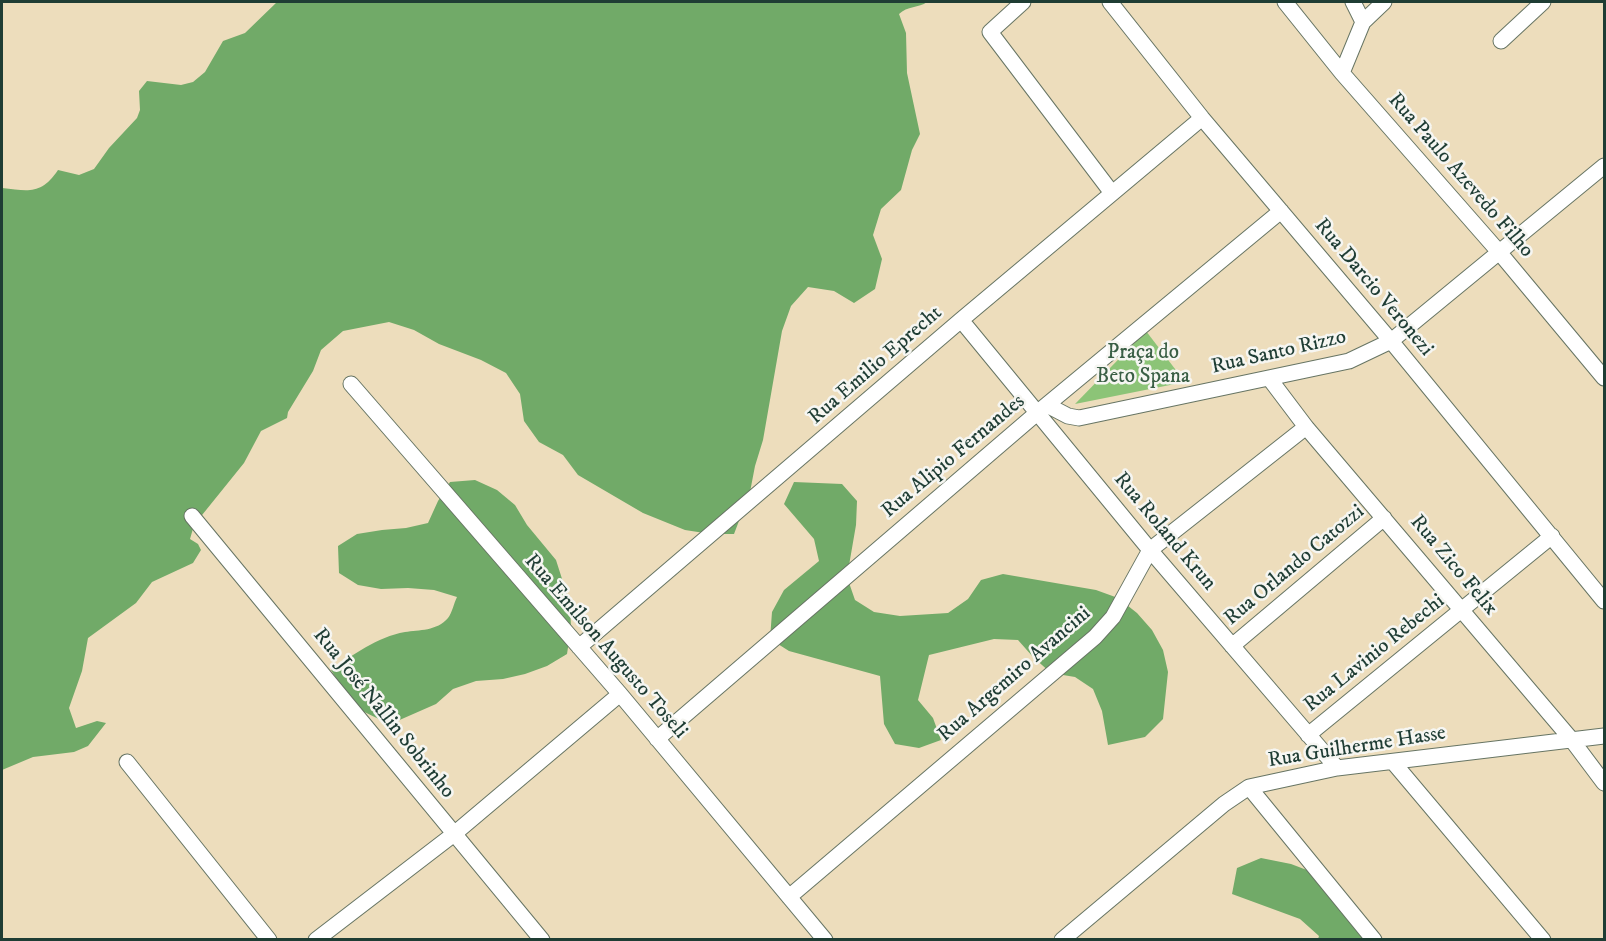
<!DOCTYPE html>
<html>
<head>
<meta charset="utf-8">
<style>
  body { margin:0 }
  #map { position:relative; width:1606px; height:941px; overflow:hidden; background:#edddbc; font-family:"IM FELL DW Pica",serif }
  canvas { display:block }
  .frame { position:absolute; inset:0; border:3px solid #1f3d34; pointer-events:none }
</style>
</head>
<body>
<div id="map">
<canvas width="1606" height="941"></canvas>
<div class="frame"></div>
</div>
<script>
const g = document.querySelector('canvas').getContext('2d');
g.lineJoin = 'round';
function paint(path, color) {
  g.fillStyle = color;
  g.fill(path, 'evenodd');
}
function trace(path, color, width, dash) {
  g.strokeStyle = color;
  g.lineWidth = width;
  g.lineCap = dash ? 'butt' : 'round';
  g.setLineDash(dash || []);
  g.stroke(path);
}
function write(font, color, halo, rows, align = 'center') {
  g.font = font + ' "IM FELL DW Pica",serif';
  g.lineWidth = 5;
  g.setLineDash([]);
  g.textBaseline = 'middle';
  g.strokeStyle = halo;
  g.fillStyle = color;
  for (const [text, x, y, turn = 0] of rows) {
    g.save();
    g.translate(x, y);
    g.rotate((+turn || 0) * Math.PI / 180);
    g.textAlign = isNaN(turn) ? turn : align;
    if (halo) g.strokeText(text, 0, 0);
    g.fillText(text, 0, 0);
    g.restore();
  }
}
const green = new Path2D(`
  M1146,331L1185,382L1075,404Z`);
const forest = new Path2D(`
  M277,2H927C919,8 907,6 899,14L906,33L907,73L920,134L912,150L901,190L881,209L873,235L882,259L875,289L854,303L834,291L808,287L791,306L782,331L763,440L755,466L750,492L734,534H711L685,530L643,513L578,475L563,455L539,442L524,421L520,394L506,373L481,360L439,344L414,330L389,322L343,331L321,350L313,371L288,412L287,418L261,431L244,463L194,525L190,539L198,544L201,550L193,563L152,582L136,603L88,638L82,671L69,708L76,728L97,721L106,723L88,746L74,752L33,757L2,770V188C29,191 41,195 58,170L79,175L94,169L109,148L137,118L140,110L139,91L147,81L181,85L193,82L205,72L223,41L245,33Z
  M475,480L497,490L515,505L527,525L556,560L570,604L571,628L567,654L547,666L525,674L503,679L476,681L453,689L436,704L395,722H385L354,707L331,670C353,655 377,637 405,632C419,630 437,631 448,618C452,613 454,603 457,597L434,590L408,588L381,589L358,585L339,573L338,546L357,534L382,530L406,528L428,523L438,501L450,482Z
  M794,482L842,484L857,501L856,525L847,577L855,600L874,612L900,616L948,613L968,599L981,580L1003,574L1096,590L1118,598L1137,613L1152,630L1163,650L1168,672L1163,719L1145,737L1108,745L1102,711L1093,689L1075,677L1051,673L1033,657L1018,640L994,639L929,655L918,700L933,718L941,740L919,748L895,744L884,724L880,676L789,651L770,639L772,612L784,590L819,561L814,539L784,504Z
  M1261,858L1291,864L1312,872L1379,939H1318L1319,936L1300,919L1232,894L1237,868Z`);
const minor = new Path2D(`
  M1023,2L990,32L1112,193
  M1110,2L1202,118L1391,341L1604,601
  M1285,2L1342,73L1499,252L1604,378
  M1353,2L1363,22
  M1501,41L1543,2
  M1342,73L1363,22L1384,2
  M961,320L1150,550L1337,768
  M1269,378L1306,427L1571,739L1604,783
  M351,384L620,694L825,940
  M1047,405L1068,416L1079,418L1349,361L1391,341L1604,166
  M192,516L542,940
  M1232,646L1384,518
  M579,647L961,320L1202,118
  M1308,735L1552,536
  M657,739L1037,413L1281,211
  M127,762L269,940
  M1393,762L1543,940
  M1249,787L1374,940
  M789,897L1095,637L1113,617L1150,550L1306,427
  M316,940L454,834L620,694
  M1062,940L1224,804L1249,787L1337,768L1604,736`);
const streetNames = [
  ["Rua Paulo Azevedo Filho",1460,176,49],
  ["Rua Darcio Veronezi",1373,288,50],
  ["Rua Santo Rizzo",1279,353,-13],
  ["Rua Emilio Eprecht",876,366,-41],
  ["Rua Alipio Fernandes",954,457,-40],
  ["Rua Roland Krun",1164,532,50],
  ["Rua Orlando Catozzi",1295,566,-40],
  ["Rua Zico Felix",1453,566,50],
  ["Rua Emilson Augusto Toseli",605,647,49],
  ["Rua Lavinio Rebechi",1375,654,-39],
  ["Rua Argemiro Avancini",1015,675,-41],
  ["Rua José Nallin Sobrinho",383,714,51],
  ["Rua Guilherme Hasse",1357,748,-9]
];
const parkNames = [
  ["Praça do",1143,354],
  ["Beto Spana",1143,378]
];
paint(green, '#8cc477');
paint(forest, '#71aa68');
trace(minor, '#677564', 17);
trace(minor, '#fff', 15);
write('21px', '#1f3d34', '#f6f6f2', streetNames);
write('21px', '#3a5f45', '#f6f6f2', parkNames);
</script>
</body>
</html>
